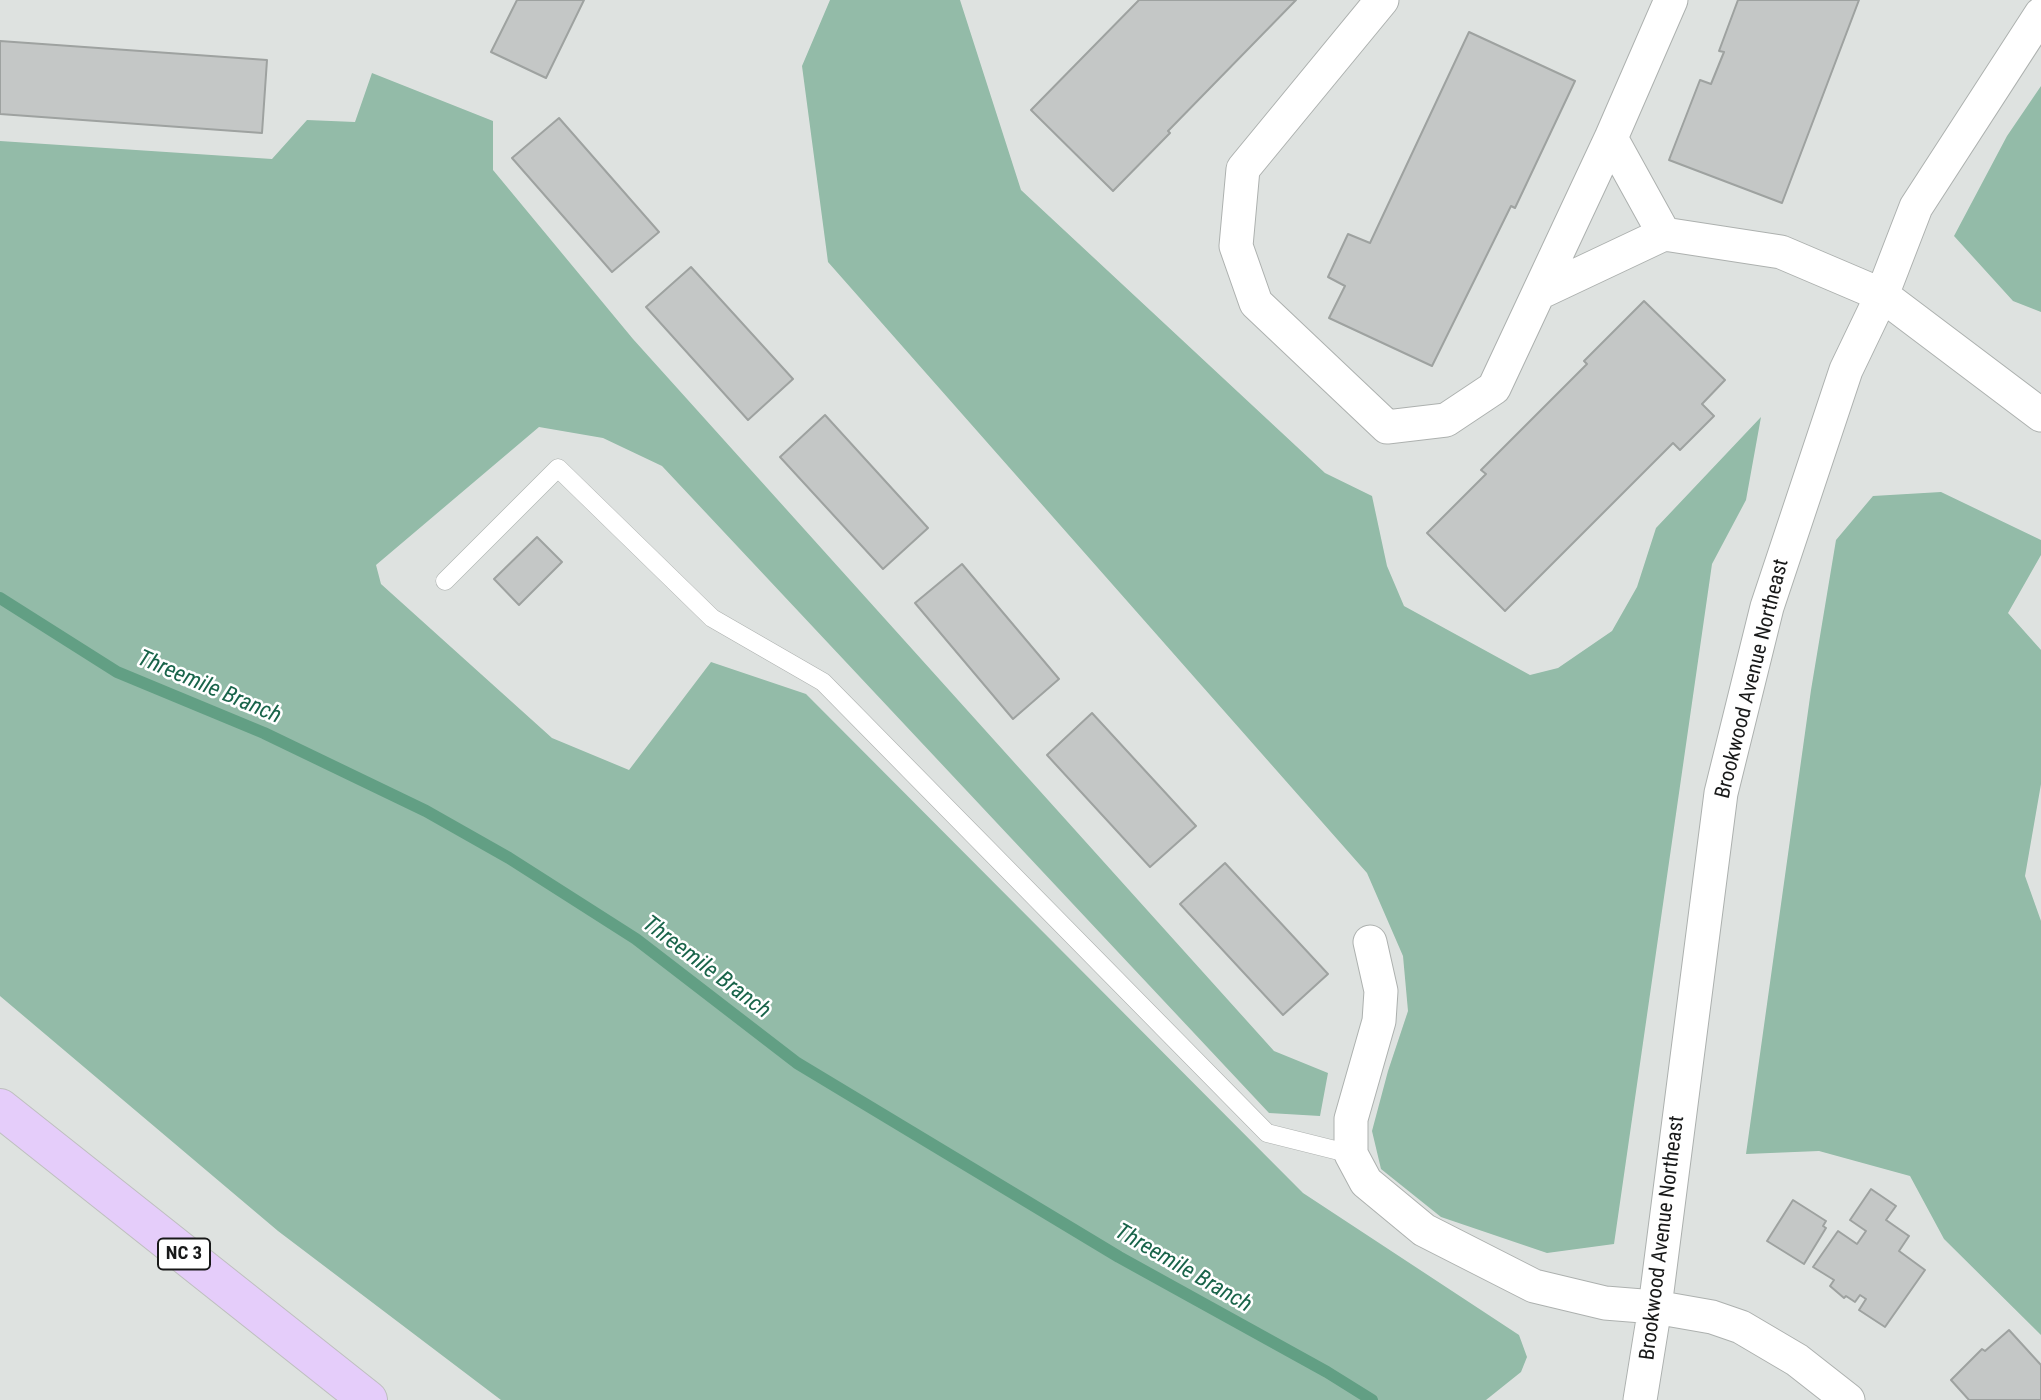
<!DOCTYPE html>
<html>
<head>
<meta charset="utf-8">
<style>
  body { margin:0 }
  canvas { display:block; background:#dee2e0 }
</style>
</head>
<body>
<canvas width="2041" height="1400"></canvas>
<script>
const g = document.querySelector('canvas').getContext('2d');
g.lineJoin = 'round';
function paint(path, color) {
  g.fillStyle = color;
  g.fill(path, 'evenodd');
}
function trace(path, color, width, dash) {
  g.strokeStyle = color;
  g.lineWidth = width;
  g.lineCap = dash ? 'butt' : 'round';
  g.setLineDash(dash || []);
  g.stroke(path);
}
function write(font, color, halo, rows, align = 'center') {
  g.font = font + ' "Roboto Condensed",sans-serif';
  g.lineWidth = 5;
  g.setLineDash([]);
  g.textBaseline = 'middle';
  g.strokeStyle = halo;
  g.fillStyle = color;
  for (const [text, x, y, turn = 0] of rows) {
    g.save();
    g.translate(x, y);
    g.rotate((+turn || 0) * Math.PI / 180);
    g.textAlign = isNaN(turn) ? turn : align;
    if (halo) g.strokeText(text, 0, 0);
    g.fillText(text, 0, 0);
    g.restore();
  }
}
const green = new Path2D(`
  M830,0H960L1021,190L1325,473L1372,496L1387,566L1404,606L1530,675L1558,668L1612,631L1637,587L1656,528L1761,417L1746,500L1712,564L1614,1244L1547,1253L1441,1217L1381,1169L1372,1131L1388,1071L1408,1011L1403,956L1367,873L828,262L802,66Z
  M372,73L493,121V170L633,339L1274,1051L1328,1073L1320,1116L1269,1113L662,466L603,438L539,427L376,565L381,584L552,738L629,770L711,662L806,694L1303,1193L1519,1335L1527,1357L1521,1372L1486,1400H501L278,1231L0,996V141L272,159L307,120L355,122Z
  M2041,86V312L2013,301L1954,236L2007,136Z
  M1941,492L2041,540V555L2008,613L2041,650V784L2025,876L2041,921V1335L1944,1239L1910,1176L1819,1151L1746,1154L1811,690L1836,540L1873,496Z`);
const stream = new Path2D(`
  M0,598L117,672L264,733L426,811L509,858L636,939L797,1063L1119,1257L1327,1372L1372,1400`);
const building = new Path2D(`
  M517,0H584L546,78L491,52Z
  M1139,0H1296L1168,131L1170,133L1113,191L1031,110Z
  M1738,0H1859L1782,203L1669,160L1700,80L1711,84L1724,52L1719,51Z
  M1469,32L1575,81L1515,208L1511,206L1432,366L1329,318L1345,286L1328,277L1348,234L1370,243Z
  M0,41L267,60L262,133L0,114Z
  M559,118L659,232L612,272L512,158Z
  M691,267L793,379L748,420L646,307Z
  M1644,301L1725,380L1702,404L1714,416L1680,450L1673,443L1505,611L1427,533L1486,474L1481,470L1587,364L1584,361Z
  M825,415L928,528L883,569L780,457Z
  M537,537L562,562L519,605L494,579Z
  M962,564L1059,679L1013,719L915,603Z
  M1092,713L1196,826L1150,867L1047,755Z
  M1225,863L1328,974L1283,1015L1180,904Z
  M1871,1189L1896,1206L1886,1220L1909,1236L1899,1251L1925,1270L1885,1327L1859,1310L1866,1299L1860,1295L1855,1302L1846,1296L1844,1298L1830,1286L1834,1280L1813,1267L1838,1231L1857,1244L1866,1231L1850,1220Z
  M1793,1200L1826,1221L1823,1226L1826,1228L1804,1264L1767,1241Z
  M2009,1330L2041,1365V1400H1969L1951,1380L1982,1349L1985,1351Z`);
const lane = new Path2D(`
  M445,581L558,468L712,618L823,682L1267,1133L1351,1154`);
const street = new Path2D(`
  M1382,0L1243,169L1236,246L1256,303L1387,427L1446,420L1494,388L1611,138L1671,0
  M1611,138L1664,234
  M1539,293L1664,234L1781,252L1882,295L2041,415
  M1370,942L1381,991L1379,1021L1351,1119V1154L1366,1182L1424,1230L1534,1286L1605,1303L1655,1307L1712,1317L1741,1327L1797,1360L1848,1400
  M1640,1400L1655,1307L1721,793L1767,607L1846,370L1882,295L1916,207L2041,14`);
const primary = new Path2D(`
  M0,1108L368,1400`);
const shields = [
  [184,1254,52]
];
const shieldNames = [
  ["NC 3",184,1254]
];
const streetNames = [
  ["Brookwood Avenue Northeast",1753,679,-76],
  ["Brookwood Avenue Northeast",1663,1238,-83]
];
const waterNames = [
  ["Threemile Branch",209,688,23],
  ["Threemile Branch",706,968,37],
  ["Threemile Branch",1183,1269,30]
];
paint(green, '#93bba8');
trace(stream, '#629f84', 12);
paint(building, '#c4c7c6');
trace(building, '#9ea2a0', 2);
trace(lane, '#adb1af', 19);
trace(street, '#adb1af', 35);
trace(primary, '#bebfbf', 40);
trace(lane, '#fff', 18);
trace(street, '#fff', 33);
trace(primary, '#e5cdfa', 38);
for (const [x, y, w] of shields) {
  const box = new Path2D();
  box.roundRect(x - w / 2, y - 15.5, w, 31, 5);
  g.fillStyle = '#fff';
  g.fill(box);
  trace(box, '#181919', 2);
}
write('bold 19px', '#181919', null, shieldNames);
write('21px', '#181919', '#fff', streetNames);
write('italic 23px', '#19644a', '#fff', waterNames);
</script>
</body>
</html>
